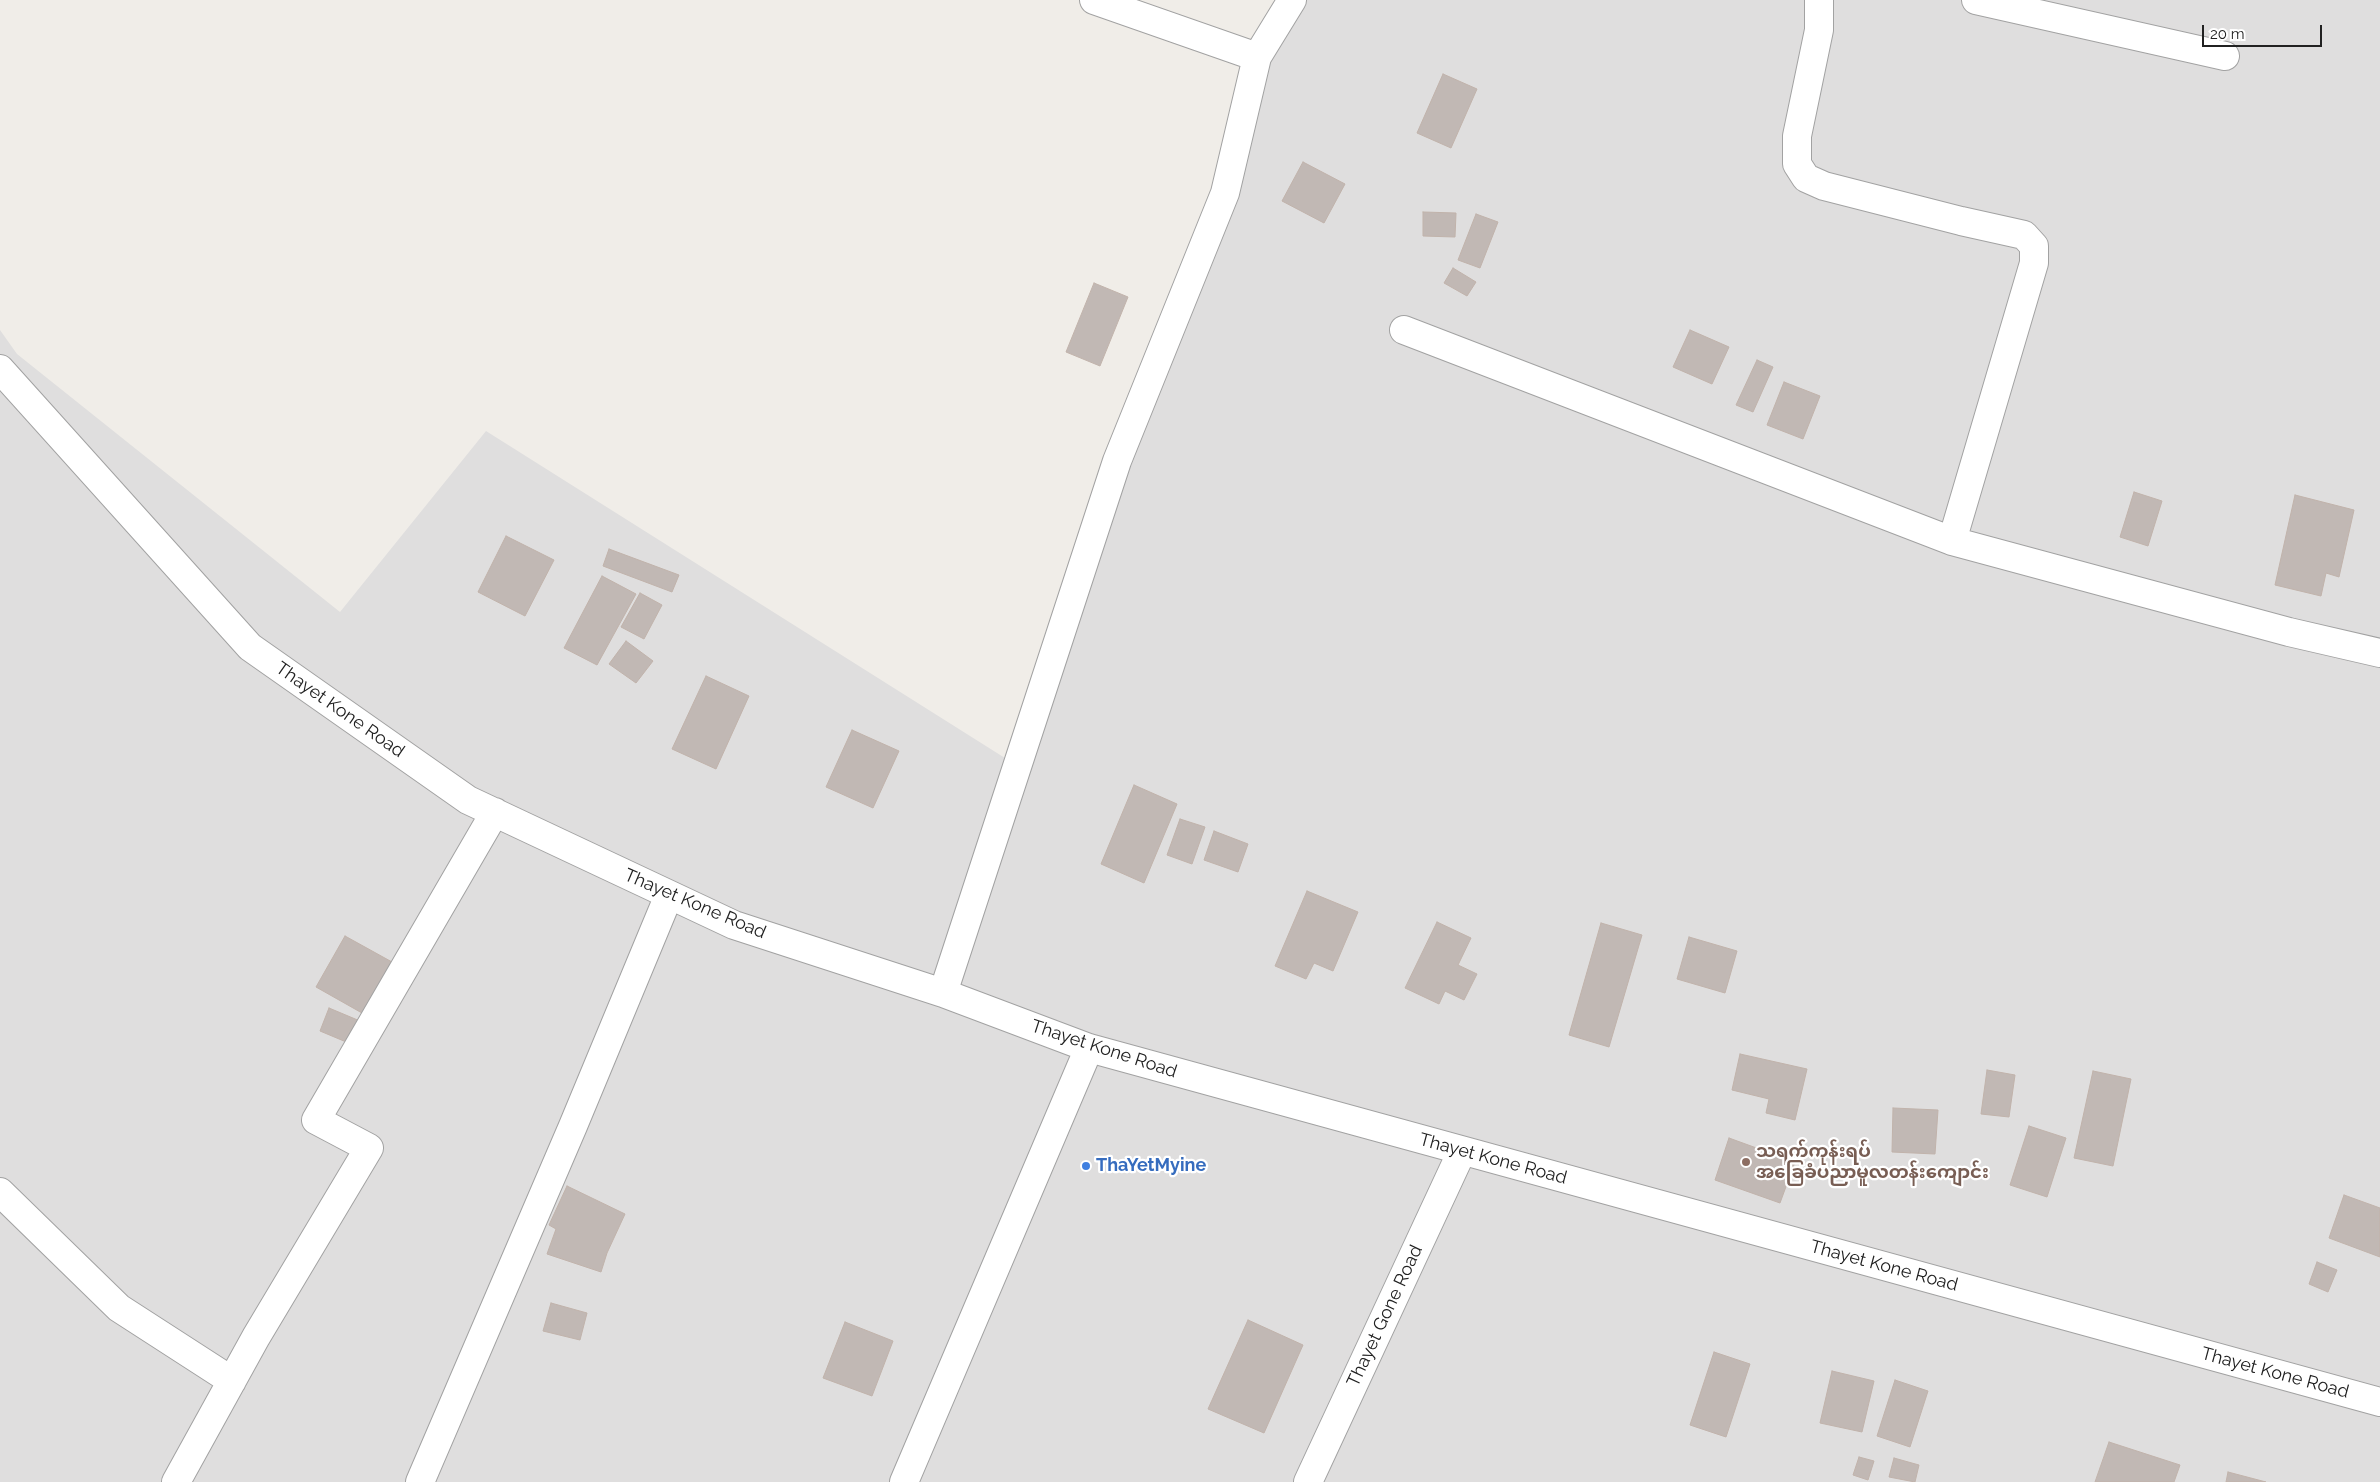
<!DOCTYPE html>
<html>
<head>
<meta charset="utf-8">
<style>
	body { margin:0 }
	#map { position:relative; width:2380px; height:1482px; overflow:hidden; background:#f0ede8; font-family:Raleway,sans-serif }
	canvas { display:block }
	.scale { position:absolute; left:2202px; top:25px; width:120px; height:22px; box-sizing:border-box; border:2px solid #212121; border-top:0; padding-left:6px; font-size:15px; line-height:18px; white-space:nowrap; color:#212121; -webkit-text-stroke:4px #fff; paint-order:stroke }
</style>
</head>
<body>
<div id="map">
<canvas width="2380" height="1482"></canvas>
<div class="scale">20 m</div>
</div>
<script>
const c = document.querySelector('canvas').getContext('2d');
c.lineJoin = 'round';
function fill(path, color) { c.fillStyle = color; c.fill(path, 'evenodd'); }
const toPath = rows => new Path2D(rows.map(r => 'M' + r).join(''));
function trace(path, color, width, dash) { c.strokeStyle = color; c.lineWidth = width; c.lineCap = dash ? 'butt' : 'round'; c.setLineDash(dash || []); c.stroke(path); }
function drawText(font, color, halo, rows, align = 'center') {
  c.font = font + ' Raleway,"Noto Sans Myanmar",sans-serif'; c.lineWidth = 4.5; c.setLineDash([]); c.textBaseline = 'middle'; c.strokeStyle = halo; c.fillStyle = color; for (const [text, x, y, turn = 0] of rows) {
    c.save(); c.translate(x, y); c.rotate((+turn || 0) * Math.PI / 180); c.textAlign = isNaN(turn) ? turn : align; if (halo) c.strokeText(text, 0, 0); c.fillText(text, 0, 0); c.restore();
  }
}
fill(toPath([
	[1284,0,2380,0,2380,1482,0,1482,0,330,17,354,340,612,486,431,1024,770]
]), '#dfdede');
const building = toPath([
	[1443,74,1477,89,1451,148,1417,133,1443,74],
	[1303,162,1345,184,1324,223,1282,201,1303,162],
	[1423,212,1456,213,1455,237,1423,236,1423,212],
	[1476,214,1498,222,1480,268,1458,260,1476,214],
	[1453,268,1476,282,1467,296,1444,283,1453,268],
	[1094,283,1128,297,1100,366,1066,352,1094,283],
	[1690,330,1729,347,1712,384,1673,367,1690,330],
	[1757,360,1773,367,1753,412,1736,405,1757,360],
	[1784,382,1820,396,1803,439,1767,425,1784,382],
	[2134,492,2162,501,2148,546,2120,537,2134,492],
	[2295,495,2354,510,2339,577,2326,573,2321,596,2275,585,2295,495],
	[506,536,554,560,525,616,478,592,506,536],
	[609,549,679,575,672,592,603,566,609,549],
	[602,576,636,594,597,665,564,648,602,576],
	[640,593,662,605,644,639,621,627,640,593],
	[626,641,653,661,636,683,609,664,626,641],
	[706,676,749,696,716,769,672,749,706,676],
	[852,730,899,751,873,808,826,787,852,730],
	[1134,785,1177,804,1144,883,1101,864,1134,785],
	[1180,819,1205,827,1192,864,1167,855,1180,819],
	[1214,831,1248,844,1238,872,1204,860,1214,831],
	[1307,891,1358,912,1333,971,1314,963,1306,979,1275,966,1307,891],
	[1437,922,1471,938,1458,965,1477,974,1464,1000,1445,991,1439,1004,1405,988,1437,922],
	[1601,923,1642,935,1609,1047,1569,1035,1601,923],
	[345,936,392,962,362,1013,316,987,345,936],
	[1689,937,1737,951,1725,993,1677,979,1689,937],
	[329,1008,360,1021,351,1044,320,1031,329,1008],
	[1740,1054,1807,1069,1795,1120,1766,1113,1769,1099,1732,1090,1740,1054],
	[1987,1070,2015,1075,2009,1117,1981,1114,1987,1070],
	[2093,1071,2131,1079,2113,1166,2074,1158,2093,1071],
	[1893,1108,1938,1110,1935,1154,1892,1152,1893,1108],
	[2029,1126,2066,1138,2047,1197,2010,1185,2029,1126],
	[1729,1138,1795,1162,1780,1203,1715,1180,1729,1138],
	[567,1186,625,1214,607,1253,601,1272,547,1254,556,1229,549,1225,567,1186],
	[2344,1195,2380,1208,2380,1257,2329,1238,2344,1195],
	[2317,1262,2337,1270,2328,1292,2309,1284,2317,1262],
	[551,1303,587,1313,580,1340,543,1331,551,1303],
	[1248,1320,1303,1345,1264,1433,1208,1409,1248,1320],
	[845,1322,893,1341,872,1396,823,1378,845,1322],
	[1714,1352,1750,1364,1726,1437,1690,1425,1714,1352],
	[1832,1371,1874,1381,1862,1432,1820,1423,1832,1371],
	[1895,1380,1928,1391,1910,1447,1877,1436,1895,1380],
	[2109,1442,2180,1465,2174,1482,2095,1482,2109,1442],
	[1859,1457,1874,1461,1868,1480,1853,1475,1859,1457],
	[1894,1458,1919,1465,1915,1482,1889,1477,1894,1458],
	[2228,1472,2266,1482,2226,1482,2228,1472]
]);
fill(building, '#c1b8b4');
trace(building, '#c1b3ab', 1);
const minor = toPath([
	[1094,0,1257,57],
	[1819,0,1819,30,1797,136,1797,164,1806,178,1824,186,1961,221,2024,235,2034,246,2034,263,1952,541],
	[1976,0,2225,56],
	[1404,330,1952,541,2289,632,2380,653],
	[0,369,250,647,468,800,734,925,943,993,1089,1048,2380,1402],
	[943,993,1117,461,1225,193,1257,57,1292,0],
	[0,1192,119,1308,232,1381],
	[176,1482,256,1337,369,1148,316,1120,495,812],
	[420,1482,573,1126,669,895],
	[904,1482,1089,1048],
	[1308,1482,1462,1151]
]);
trace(minor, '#a2a2a2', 30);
trace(minor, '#fff', 28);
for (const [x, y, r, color] of [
	[1746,1162,5,"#8d6e63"],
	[1086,1166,5,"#3f7fe0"]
]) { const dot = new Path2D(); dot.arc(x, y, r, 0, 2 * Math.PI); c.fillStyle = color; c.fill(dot); trace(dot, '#fff', 2); }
drawText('18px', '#212121', '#fff', [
	["Thayet Kone Road",340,710,35],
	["Thayet Kone Road",695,904,23],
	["Thayet Kone Road",1104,1049,18],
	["Thayet Kone Road",1493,1159,15],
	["Thayet Kone Road",1884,1266,15],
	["Thayet Gone Road",1385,1316,-65],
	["Thayet Kone Road",2275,1373,15]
]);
drawText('bold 18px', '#785e54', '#fff', [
	["သရက်ကုန်းရပ်",1756,1152],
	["အခြေခံပညာမူလတန်းကျောင်း",1756,1173]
], 'left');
drawText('bold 18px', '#366cbe', '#fff', [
	["ThaYetMyine",1096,1166]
], 'left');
</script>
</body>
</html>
